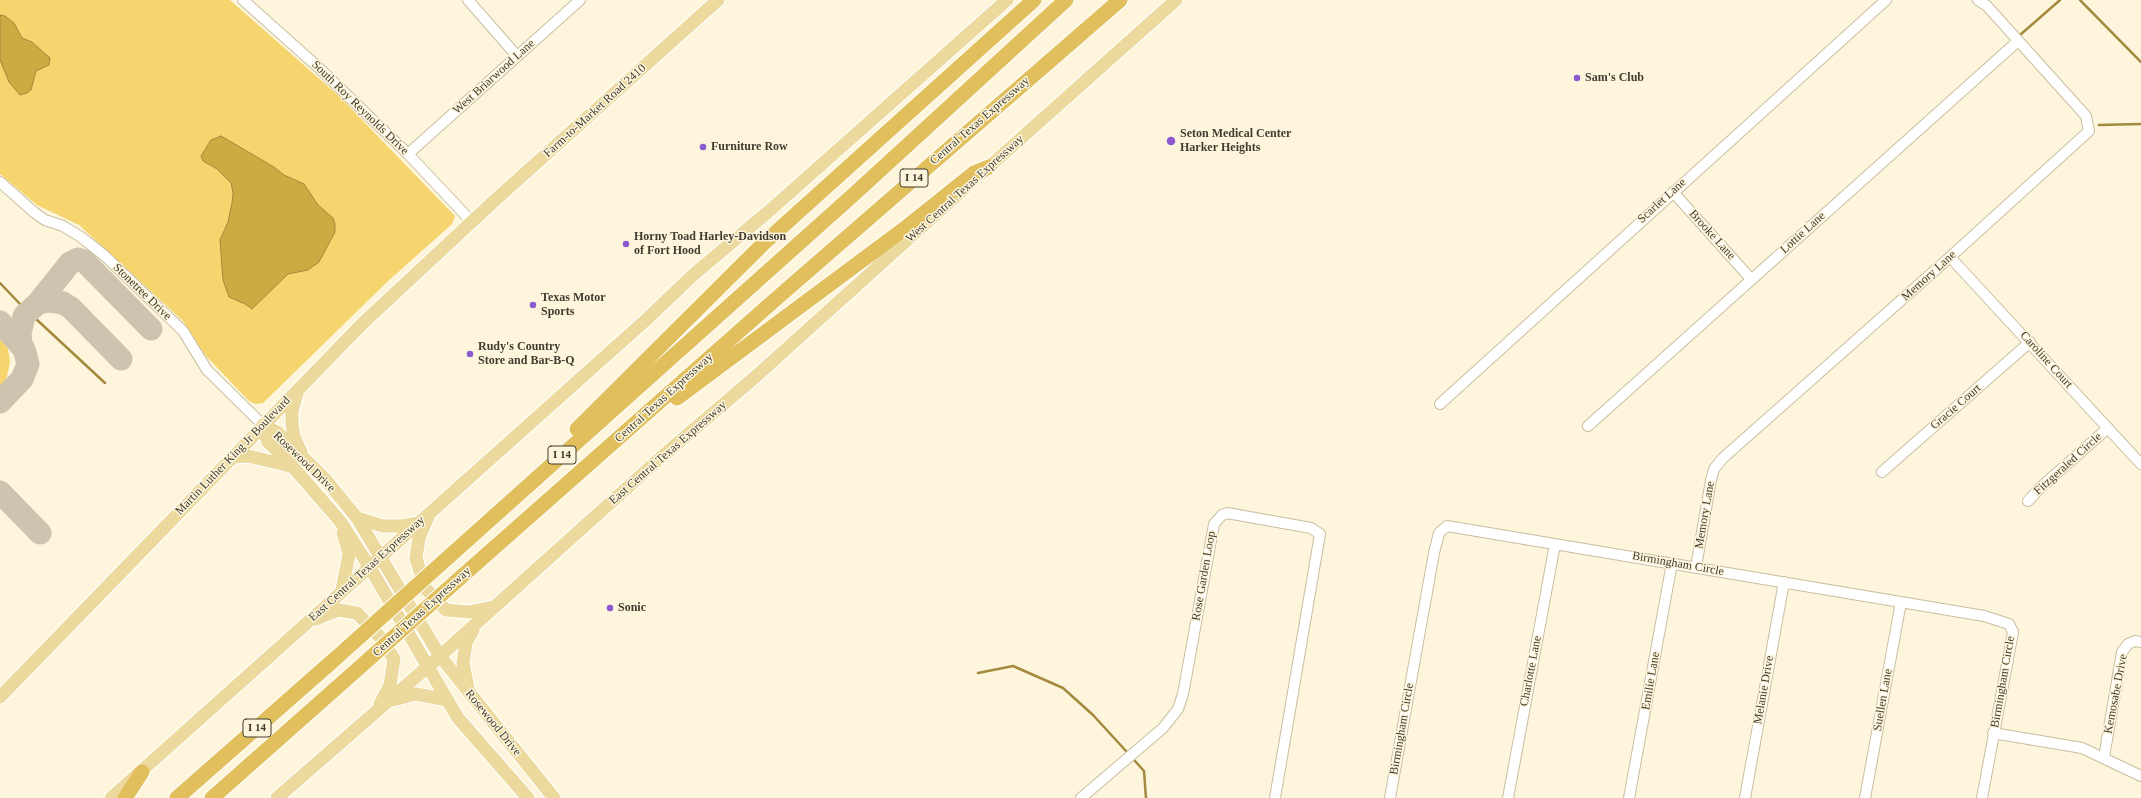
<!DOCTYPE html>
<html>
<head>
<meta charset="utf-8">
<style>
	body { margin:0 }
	canvas { display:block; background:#fef6dc }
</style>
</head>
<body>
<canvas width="2141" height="798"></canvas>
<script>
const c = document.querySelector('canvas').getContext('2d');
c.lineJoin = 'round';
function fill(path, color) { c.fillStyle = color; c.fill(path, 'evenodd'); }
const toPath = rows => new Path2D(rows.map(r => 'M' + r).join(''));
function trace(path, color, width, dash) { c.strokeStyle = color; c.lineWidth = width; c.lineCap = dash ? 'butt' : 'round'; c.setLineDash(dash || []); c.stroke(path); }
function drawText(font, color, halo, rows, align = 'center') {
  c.font = font + ' Georgia,serif'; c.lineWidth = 3; c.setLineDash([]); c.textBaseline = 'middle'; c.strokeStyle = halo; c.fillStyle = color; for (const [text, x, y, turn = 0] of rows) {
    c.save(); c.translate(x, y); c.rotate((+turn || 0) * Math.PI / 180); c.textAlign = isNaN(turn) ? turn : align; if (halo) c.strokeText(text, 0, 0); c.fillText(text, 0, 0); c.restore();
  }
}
fill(toPath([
	[0,0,230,0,340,97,455,216,452,224,387,282,263,403,256,404,249,401,206,356,183,321,79,225,37,205,0,174],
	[0,336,8,349,10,362,6,381,0,388]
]), '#f6d46e');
const water = toPath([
	[0,15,5,16,14,23,22,38,32,42,50,58,49,65,36,71,31,90,27,93,20,95,9,82,0,60,0,15],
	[221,136,274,167,284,175,304,184,318,205,333,218,335,224,335,232,319,262,308,270,288,274,252,309,245,304,229,297,223,280,220,240,228,222,232,203,233,193,231,183,217,169,203,161,201,156,211,140,221,136]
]);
fill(water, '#cdab43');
trace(water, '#a38a3d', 1);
trace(toPath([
	[2080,0,2141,62],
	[2020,35,2060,0],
	[2099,125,2141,124],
	[0,283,20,304],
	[35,318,105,383],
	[978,673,1013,666,1063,688,1093,715,1126,751],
	[1135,761,1144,771,1146,798]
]), '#a38a3d', 2.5);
trace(toPath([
	[38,303,49,301,63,303,71,308,121,359],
	[0,322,24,349,28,364,22,379,0,402],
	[21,344,20,334,24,316,38,303,70,263,78,259,84,261,151,329],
	[0,492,40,533]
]), '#ccc4ae', 23);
const minor = toPath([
	[243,0,318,67,408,154,472,222],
	[468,0,517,56],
	[408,154,580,0],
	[0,182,35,213,45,220,63,226,81,237,105,256,183,331,207,370,263,425],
	[1673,192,1751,279],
	[1950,257,2141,464],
	[1440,404,1886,0],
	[1588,426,2018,41],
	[1882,472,2030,342],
	[2028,501,2041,487,2108,428],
	[1696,567,1711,480,1714,469,1723,458,1950,257,2089,131,2086,116,1987,6,1978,0],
	[1993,733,2082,748,2141,776],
	[2104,757,2122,652,2128,644,2135,641,2141,642],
	[1081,798,1163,728,1178,709,1183,694,1214,524,1222,515,1227,513,1311,528,1320,534,1275,798],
	[1390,798,1434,553,1439,533,1447,526,1984,616,2009,624,2013,632,1982,798],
	[1508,798,1555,544],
	[1629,798,1672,563],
	[1745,798,1784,582],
	[1865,798,1901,602]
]);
const major = toPath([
	[981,174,1176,0],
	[298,390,292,411,292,423,294,437,301,452],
	[263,425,277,432,326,480,357,518,440,656,554,798],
	[263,425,268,442,286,459,340,521,369,566,458,718,528,798],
	[232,457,248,456,290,466],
	[428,517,419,538,416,558,425,588,446,610,469,612,493,607],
	[357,518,383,526,401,526,419,523],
	[342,590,349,554,343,533],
	[316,619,338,610,357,613,380,637,394,659,390,685,380,704],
	[468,688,463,663,466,643,473,630],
	[0,697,362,324,493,202,718,0],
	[393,700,416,694,447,700],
	[111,798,647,319,693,275,768,212,1007,0],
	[277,798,440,656,658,460,754,378,965,188]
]);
const highway = toPath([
	[677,398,904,229,974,173,989,167],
	[577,429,764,243,1034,0],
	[453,553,852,196,1066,0],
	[469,570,777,298,1120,0],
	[125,798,142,772],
	[177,798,336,658],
	[212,798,351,675]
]);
trace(minor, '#c9be9f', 12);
trace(major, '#fff', 15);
trace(highway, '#fff', 17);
trace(minor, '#fff', 10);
trace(major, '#ecd99d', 13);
trace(highway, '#e0bf5c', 15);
const highwayBridge = toPath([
	[336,658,453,553],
	[351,675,469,570]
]);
trace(highwayBridge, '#fff', 17, []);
trace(highwayBridge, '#e0bf5c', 15);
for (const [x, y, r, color] of [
	[1577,78,4,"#8d59d2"],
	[1171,141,5,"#8d59d2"],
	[703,147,4,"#8d59d2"],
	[626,244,4,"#8d59d2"],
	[533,305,4,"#8d59d2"],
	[470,354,4,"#8d59d2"],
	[610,608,4,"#8d59d2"]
]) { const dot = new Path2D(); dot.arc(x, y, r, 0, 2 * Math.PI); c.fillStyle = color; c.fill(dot); trace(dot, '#fef6dc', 1.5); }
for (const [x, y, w] of [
	[914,178,28],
	[562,455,28],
	[257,728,28]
]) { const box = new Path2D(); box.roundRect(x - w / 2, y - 9, w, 18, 3); c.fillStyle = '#fef6dc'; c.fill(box); trace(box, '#403c2f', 1); }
drawText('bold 11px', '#403c2f', null, [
	["I 14",914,178],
	["I 14",562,455],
	["I 14",257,728]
]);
drawText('12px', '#403c2f', '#fef6dc', [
	["West Briarwood Lane",494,77,-42],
	["South Roy Reynolds Drive",360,108,44],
	["Farm-to-Market Road 2410",595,111,-42],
	["Central Texas Expressway",980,121,-41],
	["West Central Texas Expressway",965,189,-42],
	["Scarlet Lane",1662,201,-42],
	["Lottie Lane",1803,233,-42],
	["Brooke Lane",1712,235,48],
	["Memory Lane",1929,276,-42],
	["Stonetree Drive",142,292,44],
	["Caroline Court",2046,360,48],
	["Central Texas Expressway",664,398,-42],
	["Gracie Court",1956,407,-41],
	["East Central Texas Expressway",668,453,-41],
	["Martin Luther King Jr Boulevard",233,456,-46],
	["Rosewood Drive",304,462,44],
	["Fitzgeraled Circle",2068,464,-42],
	["Memory Lane",1705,515,-80],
	["Birmingham Circle",1678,564,10],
	["East Central Texas Expressway",367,569,-42],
	["Rose Garden Loop",1204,576,-80],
	["Central Texas Expressway",422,612,-42],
	["Charlotte Lane",1531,671,-79],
	["Emilie Lane",1651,681,-80],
	["Birmingham Circle",2003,682,-80],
	["Melanie Drive",1764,690,-80],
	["Kemosabe Drive",2116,694,-79],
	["Suellen Lane",1883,700,-80],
	["Rosewood Drive",493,723,51],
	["Birmingham Circle",1402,729,-80]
]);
drawText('bold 12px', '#403c2f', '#fef6dc', [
	["Sam's Club",1585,78],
	["Seton Medical Center",1180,134],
	["Harker Heights",1180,148],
	["Furniture Row",711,147],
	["Horny Toad Harley-Davidson",634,237],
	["of Fort Hood",634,251],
	["Texas Motor",541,298],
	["Sports",541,312],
	["Rudy's Country",478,347],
	["Store and Bar-B-Q",478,361],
	["Sonic",618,608]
], 'left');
</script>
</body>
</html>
